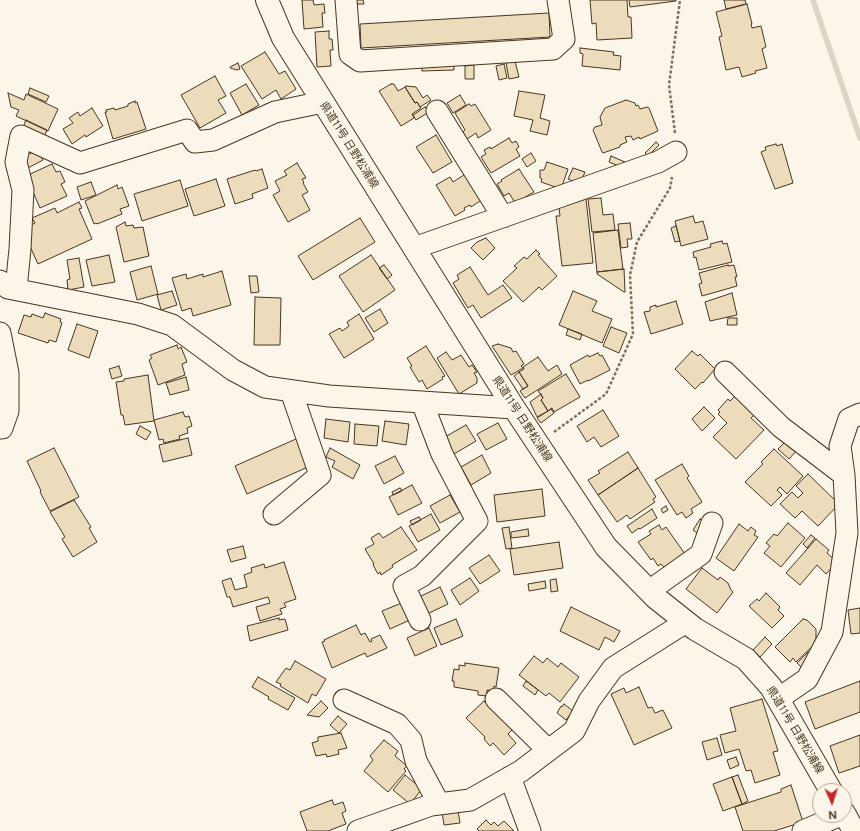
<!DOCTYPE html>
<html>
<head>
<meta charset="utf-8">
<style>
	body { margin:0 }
	#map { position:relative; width:860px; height:831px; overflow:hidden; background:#fbf6e9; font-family:Figtree,sans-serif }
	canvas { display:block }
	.north { position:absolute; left:812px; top:783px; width:40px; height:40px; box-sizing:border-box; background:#fbf6e9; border:1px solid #b4a999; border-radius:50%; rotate:177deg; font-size:11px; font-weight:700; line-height:16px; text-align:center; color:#4a3520 }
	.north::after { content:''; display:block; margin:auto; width:14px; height:18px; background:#c62828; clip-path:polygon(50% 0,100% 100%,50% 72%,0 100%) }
</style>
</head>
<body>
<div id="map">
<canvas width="860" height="831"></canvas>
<div class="north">N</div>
</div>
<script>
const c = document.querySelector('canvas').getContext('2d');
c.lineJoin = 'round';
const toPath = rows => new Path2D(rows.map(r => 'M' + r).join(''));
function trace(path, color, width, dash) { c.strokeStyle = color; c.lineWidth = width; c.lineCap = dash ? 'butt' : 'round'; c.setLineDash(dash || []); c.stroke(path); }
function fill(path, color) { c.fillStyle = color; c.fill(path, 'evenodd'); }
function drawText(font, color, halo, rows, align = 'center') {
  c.font = font + ' Figtree,"Noto Sans JP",sans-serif'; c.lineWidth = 3; c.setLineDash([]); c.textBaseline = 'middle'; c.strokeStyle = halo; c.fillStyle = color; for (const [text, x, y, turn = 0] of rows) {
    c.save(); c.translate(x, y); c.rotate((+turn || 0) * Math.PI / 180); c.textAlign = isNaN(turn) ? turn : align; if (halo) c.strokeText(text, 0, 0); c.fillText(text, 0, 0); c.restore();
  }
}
trace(toPath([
	[813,0,860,138]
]), '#dcd4c6', 5.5);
const building = toPath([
	[302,0,313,0,314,5,324,4,325,13,322,13,323,27,304,29,302,0],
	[355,0,363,0,364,4,355,4,355,0],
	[590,0,627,0,628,17,631,17,632,38,597,40,596,23,592,24,590,0],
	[629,0,676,0,676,1,630,7,629,0],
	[724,0,745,0,746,4,726,9,724,0],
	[747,4,752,24,751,24,752,28,761,26,766,47,762,49,767,68,755,71,756,73,742,77,739,67,726,70,719,37,722,36,716,12,747,4],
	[549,13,550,37,361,48,360,24,549,13],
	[329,31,329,39,332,39,333,50,330,50,331,66,317,67,315,32,329,31],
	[580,48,614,52,613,55,621,56,620,70,582,66,583,54,580,53,580,48],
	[265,52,279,74,285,71,296,89,281,99,276,90,262,99,241,66,265,52],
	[515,61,519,77,509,79,506,63,515,61],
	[454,62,454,70,422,71,422,64,454,62],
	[238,63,240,69,237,70,230,68,230,67,238,63],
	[504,64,507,78,499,80,496,66,504,64],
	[474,65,474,79,465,79,465,66,474,65],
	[215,76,226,96,218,100,226,113,200,128,181,95,215,76],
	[246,84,259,105,242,115,230,93,246,84],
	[391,84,394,84,398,91,405,87,415,103,417,102,421,108,412,114,414,118,401,126,379,91,391,84],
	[406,86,416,87,423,98,427,95,431,100,420,107,417,102,415,103,405,87,406,86],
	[30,88,49,96,46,102,28,94,30,88],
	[519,91,545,95,540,118,550,121,547,135,530,131,533,120,514,116,519,91],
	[8,93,24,100,26,94,58,109,48,131,16,116,19,110,11,107,8,93],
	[460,95,466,105,453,113,447,103,460,95],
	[626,100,635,103,636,106,638,105,640,109,647,107,649,108,658,131,640,139,639,137,633,140,631,136,625,137,627,142,620,145,620,147,603,153,602,152,593,130,595,127,602,125,600,117,605,108,626,100],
	[135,101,135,103,137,102,146,129,113,139,105,112,107,112,106,110,114,108,115,110,128,106,128,104,135,101],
	[469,104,471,106,475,104,491,130,478,138,476,133,467,139,463,132,465,130,455,113,469,104],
	[425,107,429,112,416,120,413,115,425,107],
	[92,108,103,126,86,137,85,135,72,144,63,129,73,123,69,118,78,112,80,116,92,108],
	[26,120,47,130,43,139,22,130,26,120],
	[436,135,452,162,433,173,416,147,436,135],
	[509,138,512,143,516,141,519,147,516,149,520,156,491,173,481,157,486,154,484,150,490,147,491,149,509,138],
	[656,142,659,145,648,156,645,153,656,142],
	[776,144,777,146,782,144,793,183,775,189,761,152,766,150,765,147,776,144],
	[37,150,43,160,28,168,23,157,37,150],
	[531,153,536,161,527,167,522,159,531,153],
	[611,156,625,162,623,168,609,162,611,156],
	[547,162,568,169,561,189,541,182,542,179,540,178,540,170,544,170,547,162],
	[297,163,306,178,302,179,304,182,303,183,308,192,302,195,310,210,288,222,273,195,280,191,275,181,287,175,284,171,297,163],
	[52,164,56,172,60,171,65,182,61,184,67,196,40,208,26,176,52,164],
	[573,168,585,172,580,184,568,179,573,168],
	[262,169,268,188,252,194,253,198,235,204,227,179,255,170,256,171,262,169],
	[519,169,534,192,515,203,509,193,504,196,497,184,502,181,501,180,519,169],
	[467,173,483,199,471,207,470,205,464,208,465,210,455,216,436,185,450,177,453,182,467,173],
	[216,179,225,206,194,216,185,189,216,179],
	[180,180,188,206,142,221,134,194,180,180],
	[91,182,96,195,81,200,77,187,91,182],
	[117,185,118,189,122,187,129,206,120,209,122,214,97,224,96,223,94,224,85,201,117,185],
	[601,198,603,215,613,214,615,230,592,232,588,199,601,198],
	[586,199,593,263,562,266,556,216,560,216,559,208,586,199],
	[79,202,82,208,79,209,92,239,38,264,28,242,25,228,35,223,32,218,55,208,57,213,79,202],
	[693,216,695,223,703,221,708,239,681,246,675,221,693,216],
	[360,218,375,242,313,280,298,256,360,218],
	[125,222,126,226,133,225,134,228,143,227,149,256,124,262,116,227,125,222],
	[630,223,632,239,627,239,628,247,621,248,618,224,630,223],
	[676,226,680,241,675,242,671,228,676,226],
	[618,230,623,269,597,272,593,233,618,230],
	[486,238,495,248,483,260,471,248,477,242,486,238],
	[722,241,723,244,727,243,732,262,699,270,696,257,694,258,693,252,711,247,710,244,722,241],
	[536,250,540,254,538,255,557,276,542,290,539,287,523,302,503,281,517,268,514,266,524,257,527,259,536,250],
	[109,255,115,282,92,286,86,260,109,255],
	[371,255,395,290,363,312,339,276,371,255],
	[79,258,84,287,68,290,67,280,70,279,67,260,79,258],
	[384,265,392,275,387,279,379,268,384,265],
	[728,265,728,266,734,265,737,277,735,277,737,286,702,296,699,284,702,283,699,273,728,265],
	[151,266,158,294,137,300,130,272,151,266],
	[470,267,488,295,503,285,512,298,481,318,473,305,468,308,453,283,459,279,457,275,470,267],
	[624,269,625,292,624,292,597,274,597,272,624,269],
	[222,271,231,305,193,316,191,308,182,311,172,278,186,274,187,279,203,274,203,277,222,271],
	[249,276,257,276,259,292,251,293,249,276],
	[172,291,177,305,161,310,157,295,172,291],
	[573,291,597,301,592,311,612,319,602,343,559,325,573,291],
	[732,293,737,315,710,321,705,302,732,293],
	[255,297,281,298,280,345,254,345,255,297],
	[676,301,683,324,651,334,644,312,650,311,650,307,656,305,656,307,676,301],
	[380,309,388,323,374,332,365,318,380,309],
	[45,313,61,319,60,322,62,323,56,342,49,340,48,343,18,333,24,315,31,317,32,314,43,318,45,313],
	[359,314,374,339,344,358,329,334,340,328,342,331,349,326,347,322,359,314],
	[728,318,737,318,737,325,727,325,728,318],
	[77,324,98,331,89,358,68,350,77,324],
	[611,327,627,333,619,353,603,346,611,327],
	[568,329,582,334,580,340,566,335,568,329],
	[498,344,511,348,513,352,516,351,524,364,521,366,523,368,511,375,492,346,498,344],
	[177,345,178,349,181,347,187,362,182,364,185,375,158,385,149,360,152,358,150,355,177,345],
	[426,346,445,376,442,377,443,379,427,389,422,380,419,382,410,367,412,366,407,358,426,346],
	[692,351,698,356,700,354,715,369,703,383,702,382,695,389,675,369,692,351],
	[446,352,452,360,461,355,469,367,472,365,477,372,474,373,477,378,477,383,459,394,437,358,446,352],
	[598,353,600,356,602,355,610,370,588,381,588,380,580,384,570,365,588,355,589,357,598,353],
	[538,357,548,371,557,365,562,374,525,398,520,391,528,386,519,372,524,369,523,367,538,357],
	[119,366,122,376,112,379,109,369,119,366],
	[519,372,528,386,523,389,514,376,519,372],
	[566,374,580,397,554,412,552,408,548,411,541,400,543,398,538,391,566,374],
	[148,375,154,421,125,425,123,415,121,415,116,382,124,381,124,379,148,375],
	[186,377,189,390,170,395,166,383,186,377],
	[541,394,543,398,541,400,548,411,537,417,530,402,541,394],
	[735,396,754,415,751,418,764,430,736,459,713,437,727,423,718,414,720,412,718,410,728,399,730,401,735,396],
	[704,407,715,418,702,431,692,419,704,407],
	[551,409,554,413,541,423,537,418,551,409],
	[603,410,619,436,601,447,594,437,587,442,577,426,603,410],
	[183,412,185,417,189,416,192,426,187,428,188,433,179,436,180,439,164,443,163,439,159,440,154,420,183,412],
	[326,419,350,422,348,442,324,438,326,419],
	[385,421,409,424,406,445,382,441,385,421],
	[498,423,507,439,486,450,477,434,498,423],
	[355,424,379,426,377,446,354,444,355,424],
	[466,425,476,441,454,454,445,437,466,425],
	[140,426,151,432,146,440,136,434,140,426],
	[188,438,192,455,163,462,159,445,188,438],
	[296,439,308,467,247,494,235,466,296,439],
	[787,440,798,449,789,459,778,449,787,440],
	[54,448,79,497,50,511,40,492,41,491,27,461,54,448],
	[330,448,360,465,353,479,332,467,335,461,326,457,330,448],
	[774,449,803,476,787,494,780,487,777,490,782,495,771,506,745,482,763,464,761,462,774,449],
	[628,452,638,468,598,495,588,480,600,473,598,471,628,452],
	[482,455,491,473,471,485,461,467,482,455],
	[395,456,404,473,384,484,375,466,395,456],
	[682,464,689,476,687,478,702,502,691,509,693,513,686,518,682,512,677,515,655,480,682,464],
	[638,468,656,497,653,499,655,502,630,519,627,515,617,522,598,495,638,468],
	[808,474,839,504,818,526,802,511,795,518,780,504,792,492,798,498,803,493,796,486,808,474],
	[412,485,422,503,398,515,389,497,412,485],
	[400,488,402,491,393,495,392,492,400,488],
	[542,489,545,516,497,522,494,495,542,489],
	[450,495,460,512,440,523,430,506,450,495],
	[74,500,91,527,89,528,97,542,73,557,62,539,65,537,50,512,74,500],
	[666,506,668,510,663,513,661,509,666,506],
	[652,509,657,518,640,529,639,528,632,533,627,526,652,509],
	[431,514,440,530,418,542,409,526,431,514],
	[419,517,421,520,412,525,410,521,419,517],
	[700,519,707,523,700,535,693,530,700,519],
	[788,523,805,538,781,567,764,553,770,546,766,543,774,534,777,536,788,523],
	[739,524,748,531,751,527,756,531,754,535,758,537,734,571,716,558,739,524],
	[659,525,662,530,666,527,685,554,665,568,661,564,658,566,653,558,651,560,638,542,651,534,649,531,659,525],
	[401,527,417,550,392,565,393,567,381,575,380,572,378,574,373,565,374,564,365,549,374,544,371,538,379,533,383,538,401,527],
	[509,527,512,548,506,549,502,528,509,527],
	[528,529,529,536,511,538,511,532,528,529],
	[811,535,815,538,807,548,803,544,811,535],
	[816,539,829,550,827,553,837,562,826,574,817,565,800,585,786,573,816,539],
	[559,542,563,568,514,575,510,549,559,542],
	[243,546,246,558,231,562,227,550,243,546],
	[489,555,500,571,480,584,469,568,489,555],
	[284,562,296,599,284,603,286,607,280,609,282,614,260,621,256,607,270,603,268,597,233,607,230,597,227,597,222,581,231,578,235,590,247,587,244,575,252,572,251,568,264,564,265,568,284,562],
	[702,568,718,580,720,577,728,583,731,590,733,592,717,613,686,589,702,568],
	[470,578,479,591,460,605,451,590,470,578],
	[556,579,558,591,551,592,550,580,556,579],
	[545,581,546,588,529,591,528,584,545,581],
	[440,587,448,604,427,614,419,597,440,587],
	[766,593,780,607,778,610,784,616,772,628,749,606,757,599,759,601,766,593],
	[404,602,412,619,390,629,382,611,404,602],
	[571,607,620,631,614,642,605,637,599,650,560,631,571,607],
	[860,608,860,633,851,634,848,610,860,608],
	[279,618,279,620,285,619,288,630,250,641,247,626,279,618],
	[456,619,463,636,441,645,434,628,456,619],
	[803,619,807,620,816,629,816,640,814,641,816,643,796,662,793,658,790,662,775,647,803,619],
	[356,625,361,635,365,633,370,642,372,641,371,639,380,635,387,648,367,657,365,653,332,668,322,642,325,641,324,640,356,625],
	[429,628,437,646,415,656,407,638,429,628],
	[765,637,772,644,760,657,753,650,765,637],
	[808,652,813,657,804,670,797,663,808,652],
	[534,656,543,663,547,658,558,667,561,663,579,677,560,702,549,693,546,696,519,675,534,656],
	[295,661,326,679,316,696,312,694,308,703,280,686,281,684,276,682,286,668,290,670,295,661],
	[465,663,499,668,496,687,494,686,493,691,487,690,487,696,478,695,478,691,454,687,454,681,452,681,454,669,459,670,459,665,465,666,465,663],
	[258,677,295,698,288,710,268,699,269,697,252,687,258,677],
	[526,681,538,690,535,695,523,686,526,681],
	[860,681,860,712,815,729,805,702,860,681],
	[639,687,648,708,652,707,655,713,663,710,672,728,634,745,611,694,624,688,626,693,639,687],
	[762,699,778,751,773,752,780,775,755,783,751,770,746,771,739,749,725,753,720,735,736,731,730,708,762,699],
	[321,701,328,708,319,717,307,715,321,701],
	[484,701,512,730,508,734,516,743,504,755,493,743,490,746,484,739,485,737,466,718,484,701],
	[564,704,573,711,566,720,557,713,561,706,562,707,564,704],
	[338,716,347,724,339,733,330,725,338,716],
	[341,733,347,748,338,750,339,754,327,757,326,754,316,756,312,743,318,741,318,737,341,733],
	[860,735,860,766,839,773,830,746,860,735],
	[717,738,722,755,707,760,702,742,717,738],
	[384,740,398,751,395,756,407,766,404,769,406,771,388,792,364,771,373,760,370,756,384,740],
	[736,757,739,765,730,769,727,760,736,757],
	[405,775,422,789,410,804,393,790,405,775],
	[738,775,748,801,742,804,732,777,738,775],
	[732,777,742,804,723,811,713,784,732,777],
	[791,785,803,822,774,831,743,831,735,807,781,792,781,789,791,785],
	[332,800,334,805,343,802,346,811,342,813,346,824,328,831,307,831,300,812,332,800],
	[458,810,460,823,444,825,442,812,458,810],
	[486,820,491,825,494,822,498,826,504,821,514,831,479,831,477,829,486,820]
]);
fill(building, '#ecdcbc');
trace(building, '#4a3520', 1);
const minor = toPath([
	[346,0,350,54,360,61,553,49,564,39,558,0],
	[437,111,503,217],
	[414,248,658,162,676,152],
	[0,281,8,288,138,314,172,325,233,370,265,387,329,396,514,408],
	[16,289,20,249,23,190,16,162,21,136,80,163,187,130,195,142,213,140,275,112,323,102],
	[0,333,8,373,8,411,2,428,0,428],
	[725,372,781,427,844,475],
	[274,514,320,475,291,391],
	[649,591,701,554,712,523],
	[420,620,404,586,422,576,477,521,442,454,422,402],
	[496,699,548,750],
	[778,699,807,679,832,632,847,533,844,475,840,446,849,419,860,414],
	[344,700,397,724,411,740,416,761,439,804],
	[510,777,530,831],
	[358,831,431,805,470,800,521,771,574,731,589,701,613,668,686,622],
	[803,831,841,815]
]);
const major = toPath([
	[267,0,283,38,514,408,606,547,656,598,695,629,746,659,771,687,831,791],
	[844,813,854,831]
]);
trace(minor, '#4a3520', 23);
trace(major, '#4a3520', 24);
trace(toPath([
	[675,133,669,85,680,0],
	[554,432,606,394,633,334,630,275,637,242,670,188,672,177]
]), '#7f6f5c', 2.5, [3, 2]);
trace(minor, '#fbf6e9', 21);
trace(major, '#fbf6e9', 22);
drawText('11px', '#4a3520', '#fbf6e9', [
	["県道11号 日野松浦線",349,145,58],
	["県道11号 日野松浦線",522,419,57],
	["県道11号 日野松浦線",795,730,59]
]);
</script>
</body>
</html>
